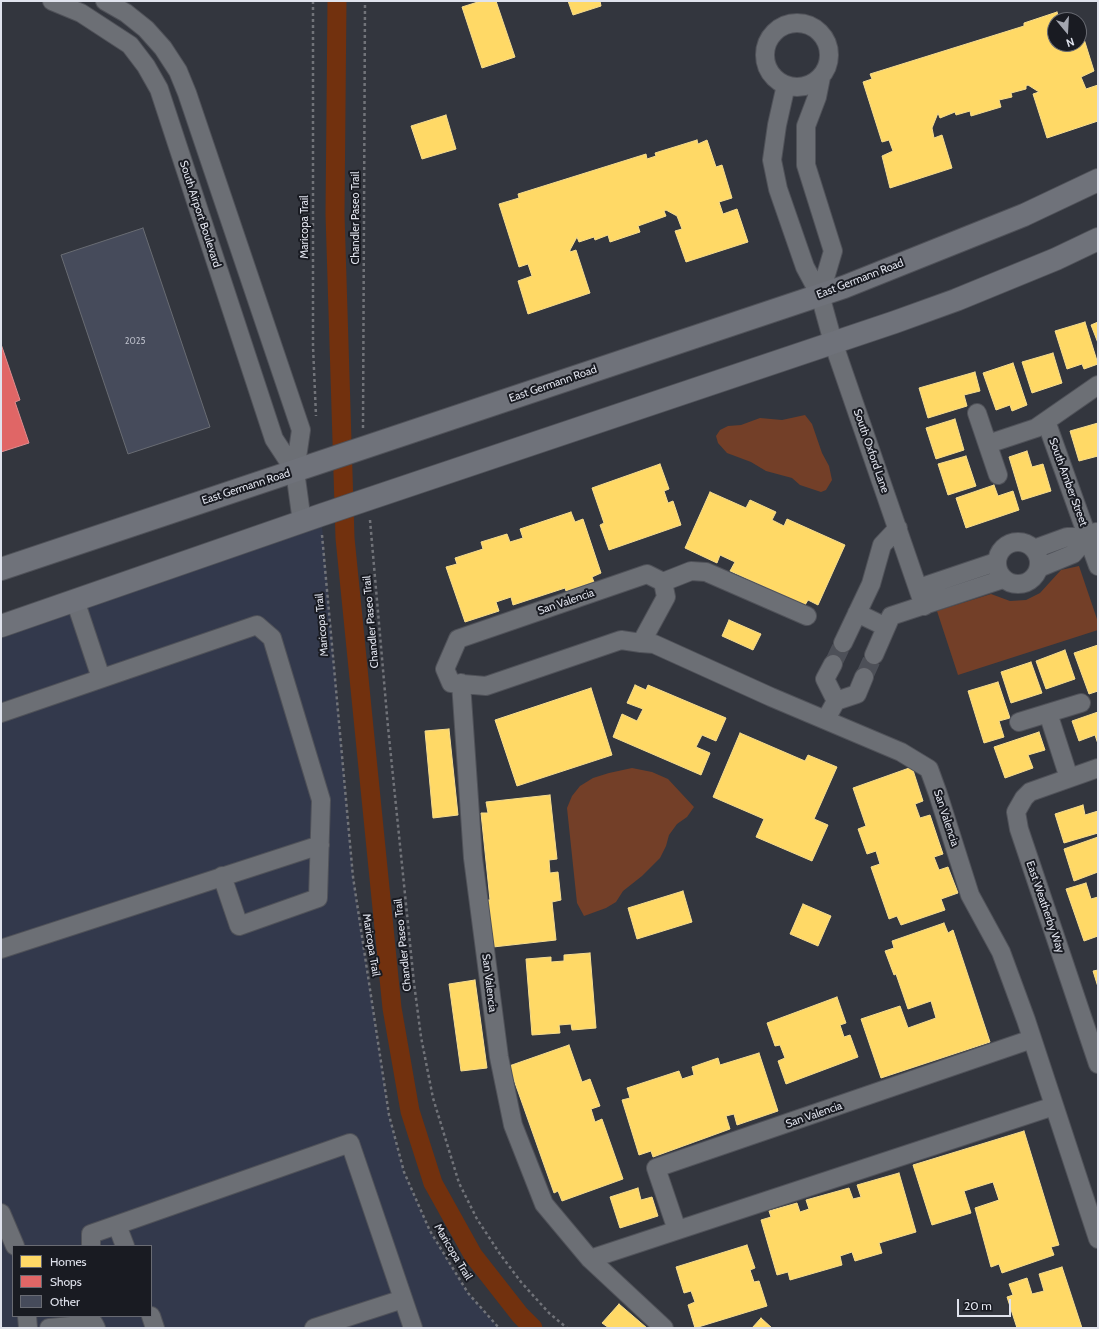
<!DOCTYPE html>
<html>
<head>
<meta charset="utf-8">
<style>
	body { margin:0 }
	#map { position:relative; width:1099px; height:1329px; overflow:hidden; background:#33363e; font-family:Cabin,sans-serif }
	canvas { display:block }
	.frame { position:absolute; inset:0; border:2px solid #e0e3ed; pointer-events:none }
	.legend { position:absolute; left:12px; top:1245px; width:140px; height:72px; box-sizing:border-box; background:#191b22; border:1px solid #696b73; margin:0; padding:5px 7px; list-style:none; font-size:12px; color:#e0e3ed }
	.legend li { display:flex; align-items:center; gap:8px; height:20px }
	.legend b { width:20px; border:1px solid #696b73 }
	.north { position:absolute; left:1047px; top:12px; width:40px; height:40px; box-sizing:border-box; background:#191b22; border:1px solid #696b73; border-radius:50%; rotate:162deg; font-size:11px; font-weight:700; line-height:16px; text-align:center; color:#e0e3ed }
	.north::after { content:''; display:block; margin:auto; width:14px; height:18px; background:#a3a6b0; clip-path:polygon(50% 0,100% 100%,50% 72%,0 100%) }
	.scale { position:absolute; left:957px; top:1299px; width:54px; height:18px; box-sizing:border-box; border:2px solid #e0e3ed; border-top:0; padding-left:5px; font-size:12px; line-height:14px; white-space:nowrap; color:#e0e3ed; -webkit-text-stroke:3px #191b22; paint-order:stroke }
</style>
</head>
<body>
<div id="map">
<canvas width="1099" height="1329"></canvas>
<div class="frame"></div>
<ul class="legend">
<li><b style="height:11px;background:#ffd966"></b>Homes</li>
<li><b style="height:11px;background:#e06666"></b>Shops</li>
<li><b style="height:11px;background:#464b5b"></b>Other</li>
</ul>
<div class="north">N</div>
<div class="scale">20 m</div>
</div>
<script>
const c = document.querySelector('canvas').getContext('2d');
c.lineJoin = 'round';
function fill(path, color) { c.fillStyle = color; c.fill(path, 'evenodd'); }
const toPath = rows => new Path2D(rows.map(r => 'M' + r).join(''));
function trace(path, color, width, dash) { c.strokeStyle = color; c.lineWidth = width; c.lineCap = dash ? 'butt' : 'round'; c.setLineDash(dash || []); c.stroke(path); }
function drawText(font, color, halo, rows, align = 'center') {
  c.font = font + ' Cabin,sans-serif'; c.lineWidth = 4; c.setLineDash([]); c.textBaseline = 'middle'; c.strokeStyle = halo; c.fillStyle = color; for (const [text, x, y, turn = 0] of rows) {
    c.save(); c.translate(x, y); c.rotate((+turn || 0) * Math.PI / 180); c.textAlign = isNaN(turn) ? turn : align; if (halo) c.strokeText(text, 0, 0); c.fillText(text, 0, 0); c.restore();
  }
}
fill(toPath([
	[321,515,353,877,389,1115,404,1172,430,1231,468,1293,499,1328,1,1328,1,622],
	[13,1246,151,1246,151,1316,13,1316]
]), '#33394c');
fill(toPath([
	[805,415,812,424,822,453,829,466,832,480,826,490,821,492,800,485,792,478,766,471,751,462,727,453,718,443,716,436,720,430,728,426,741,425,760,418,782,420],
	[1079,566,1098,622,1098,630,958,675,937,611,991,594,1010,601,1026,600,1040,593,1061,570],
	[632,768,652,772,668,779,694,807,687,817,677,824,669,835,666,846,660,858,642,876,623,891,616,902,606,908,584,916,577,903,567,808,572,796,580,786,593,778,609,773]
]), '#733f28');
const homes = toPath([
	[481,1,496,1,515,57,482,68,462,7,481,1],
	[568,1,600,1,601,6,573,15,568,1],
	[1057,12,1059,18,1069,15,1071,20,1055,20,1055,44,1079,44,1079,41,1084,39,1094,71,1081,77,1086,89,1098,85,1098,121,1047,138,1033,94,1039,92,1028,85,1026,86,1026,89,1011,93,1012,97,999,100,1001,107,971,116,970,111,956,115,955,112,940,118,938,113,932,128,934,138,942,135,952,168,890,188,882,156,893,151,889,140,882,142,863,82,872,79,870,74,1024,26,1024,23,1057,12],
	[446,115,456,149,422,159,411,126,446,115],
	[697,140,698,144,707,140,716,167,722,165,732,198,719,202,723,214,737,209,748,242,686,262,675,231,682,229,677,216,666,210,664,211,666,216,638,226,640,232,610,242,608,235,595,240,594,237,579,242,577,237,570,250,570,252,576,250,590,293,528,314,518,281,532,276,528,264,519,267,499,204,519,198,518,194,646,154,647,159,656,156,655,153,697,140],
	[1085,322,1098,364,1084,369,1082,364,1067,369,1055,331,1085,322],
	[1098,322,1098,343,1091,325,1098,322],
	[1053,353,1062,383,1032,393,1022,362,1053,353],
	[1013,363,1027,405,1012,411,1010,405,996,410,983,373,1013,363],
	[975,372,980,391,964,395,967,406,928,418,919,388,975,372],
	[955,419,964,450,936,459,926,428,955,419],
	[1098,423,1098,456,1079,461,1070,431,1098,423],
	[1027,451,1032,467,1043,464,1051,491,1022,500,1009,457,1027,451],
	[966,456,976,486,948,495,938,464,966,456],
	[660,464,669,489,664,491,668,503,673,501,681,525,609,550,600,525,604,523,592,488,660,464],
	[994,485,998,496,1013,491,1019,510,966,528,956,498,994,485],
	[710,492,746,508,750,500,776,512,772,520,784,526,787,519,845,545,818,605,808,600,805,605,730,571,735,562,720,555,717,563,685,548,710,492],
	[571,512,575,522,583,519,601,573,592,577,594,582,566,591,565,588,513,605,511,597,496,602,499,611,465,622,446,567,457,564,455,558,483,549,481,542,507,534,510,542,523,538,520,529,571,512],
	[729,620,761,634,753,650,722,636,729,620],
	[1098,645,1098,691,1089,694,1074,653,1098,645],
	[1065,650,1075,679,1046,689,1036,661,1065,650],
	[1031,662,1042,693,1011,703,1001,672,1031,662],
	[998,682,1010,718,999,721,1004,737,984,743,968,691,998,682],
	[635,685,646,690,648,685,726,718,716,741,702,735,696,747,710,753,701,775,613,737,622,714,637,721,643,709,627,703,635,685],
	[591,688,612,755,517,786,495,720,591,688],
	[1098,712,1098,744,1095,735,1079,741,1072,721,1098,712],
	[449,729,458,815,433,818,425,731,449,729],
	[1039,732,1045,750,1028,755,1033,768,1005,778,994,747,1039,732],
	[740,733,805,761,808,755,837,767,814,819,828,825,812,861,756,837,764,819,713,797,740,733],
	[912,767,923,801,915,804,920,818,930,815,943,854,934,857,939,870,948,867,958,893,941,899,945,910,901,925,897,916,889,919,871,867,880,864,876,851,867,854,858,829,866,826,853,788,912,767],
	[550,795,557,859,549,860,550,873,558,872,561,900,552,902,556,940,493,947,488,900,490,900,481,813,488,813,486,802,550,795],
	[1083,805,1085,815,1098,811,1098,833,1064,843,1055,814,1083,805],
	[1098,837,1098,872,1074,881,1064,849,1098,837],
	[1086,883,1091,899,1098,897,1098,936,1084,941,1066,889,1086,883],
	[683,891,692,922,637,939,628,908,683,891],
	[803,904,831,916,818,946,790,934,803,904],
	[944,923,948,933,953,930,990,1042,881,1078,861,1019,900,1006,908,1028,936,1018,931,1001,908,1009,896,974,894,975,885,951,894,948,892,941,944,923],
	[590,953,596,1028,572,1030,571,1024,559,1025,560,1033,532,1035,526,959,551,957,551,962,564,961,564,955,590,953],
	[1098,970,1098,987,1093,971,1098,970],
	[475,980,487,1068,461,1071,449,984,475,980],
	[837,997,846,1023,840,1025,844,1037,850,1035,858,1057,786,1084,778,1061,785,1058,780,1045,775,1046,767,1023,837,997],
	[569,1045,582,1082,590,1079,600,1106,591,1109,595,1122,602,1119,623,1179,562,1201,558,1191,554,1193,509,1066,569,1045],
	[759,1053,778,1111,737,1125,734,1114,726,1116,730,1129,653,1157,651,1151,639,1155,622,1100,630,1098,627,1088,679,1071,682,1079,694,1075,692,1067,718,1058,720,1065,759,1053],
	[1024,1131,1059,1245,1051,1247,1054,1255,1002,1273,999,1264,991,1267,975,1208,999,1200,993,1182,964,1191,971,1213,932,1225,913,1165,1024,1131],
	[899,1173,916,1232,879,1243,882,1253,855,1261,852,1252,840,1256,842,1265,790,1280,788,1272,777,1275,761,1220,771,1217,769,1211,797,1203,800,1212,809,1209,806,1200,849,1188,853,1199,861,1197,857,1185,899,1173],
	[638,1188,641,1200,652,1197,658,1216,620,1228,610,1197,638,1188],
	[747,1245,755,1268,750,1270,754,1282,759,1281,767,1306,695,1328,688,1305,695,1302,691,1291,684,1293,676,1267,747,1245],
	[1062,1267,1082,1328,1017,1328,1007,1297,1013,1295,1009,1284,1027,1278,1032,1294,1044,1291,1039,1274,1062,1267],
	[619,1304,647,1328,609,1328,602,1323,619,1304],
	[761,1318,772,1328,752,1328,761,1318]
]);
fill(homes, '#ffd966');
trace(homes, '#f6dc8e', 1);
const shops = toPath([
	[1,344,20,400,15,402,29,443,1,452,1,344]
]);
fill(shops, '#e06666');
trace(shops, '#e08c8e', 1);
trace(toPath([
	[337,1,335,214,345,538,392,1008,410,1111,433,1183,473,1255,520,1315,533,1328]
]), '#72310e', 19);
const building = toPath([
	[143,228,210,427,128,454,61,255,143,228]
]);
fill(building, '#464b5b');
trace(building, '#696c73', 1);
trace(toPath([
	[833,664,843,643],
	[864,677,874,655]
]), '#4d5058', 18, [18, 9]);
const minor = toPath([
	[52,1,81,13,130,45,146,66,159,89,274,439,295,471],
	[105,1,126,13,146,29,163,48,178,71,187,93,301,430,295,471,302,522],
	'765 55a32 32 0 1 1 64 0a32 32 0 1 1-64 0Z',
	[786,85,777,125,772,160,778,189,805,267,820,295,833,342,924,606],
	[820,295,833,251,806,165,806,126,817,97,821,77],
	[977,413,998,475],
	[1046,421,1098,566],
	[988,444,1036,428,1098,385],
	'997 563a21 21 0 1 1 42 0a21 21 0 1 1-42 0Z',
	[1034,549,1067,537,1088,537],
	[1039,568,1073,554,1088,537,1096,532],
	[663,582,691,571,706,572,807,616],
	[919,588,996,562],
	[75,600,101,678],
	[857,613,886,627],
	[641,643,666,597,663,582,647,574,458,639,445,669,451,683,486,686,621,640,641,643,654,644,771,697,901,752,929,769,938,794,970,895,1001,952,1026,1020,1098,1239],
	[843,643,871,584,882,545,898,528],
	[874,655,891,616,1003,579],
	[833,664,825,679,836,701],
	[461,683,473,858,499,1057,513,1125,544,1204,590,1259,664,1328],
	[1,713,257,625,272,638,321,800,318,898,239,926,222,876],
	[1048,713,1069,778],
	[826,719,836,701,857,694,864,677],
	[1019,722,1081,703],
	[1098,768,1030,792,1024,798,1016,812,1019,829,1098,1064],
	[1,949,320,845],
	[1,1213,15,1246],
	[117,1225,125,1246],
	[677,1230,656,1168,1032,1039],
	[91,1246,91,1234,350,1143,413,1328],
	[590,1259,1054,1106],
	[27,1316,28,1328],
	[151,1316,155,1328],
	[49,1328,94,1324,96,1328],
	[314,1328,403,1299]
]);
const major = toPath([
	[1,569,844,287,1024,215,1098,180],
	[1,626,321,515,895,322,956,300,1056,259,1098,239]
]);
trace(minor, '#505259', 20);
trace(major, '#505259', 24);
trace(toPath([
	[313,1,313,346,316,416],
	[363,428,365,1],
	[370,520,388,727,414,983,421,1037,433,1098,459,1183,477,1219,500,1254,521,1282,549,1313,567,1328],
	[322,535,353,877,389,1115,404,1172,430,1231,468,1293,499,1328]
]), '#717379', 2.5, [3, 3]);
trace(minor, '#6c6f75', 18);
trace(major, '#6f727a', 22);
drawText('9px', '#babdc8', null, [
	["2025",135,341]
]);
drawText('11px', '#e0e3ed', '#191b22', [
	["South Airport Boulevard",200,214,72],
	["Chandler Paseo Trail",356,218,-90],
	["Maricopa Trail",305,227,-90],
	["East Germann Road",860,279,-21],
	["East Germann Road",553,384,-19],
	["South Oxford Lane",871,451,71],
	["South Amber Street",1068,482,70],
	["East Germann Road",246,487,-18],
	["San Valencia",566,602,-19],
	["Chandler Paseo Trail",371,622,-95],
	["Maricopa Trail",322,625,-95],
	["San Valencia",946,818,72],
	["East Weatherby Way",1045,907,71],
	["Maricopa Trail",371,945,81],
	["Chandler Paseo Trail",403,945,-96],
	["San Valencia",489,983,83],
	["San Valencia",814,1115,-19],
	["Maricopa Trail",453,1252,59]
]);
</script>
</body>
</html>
